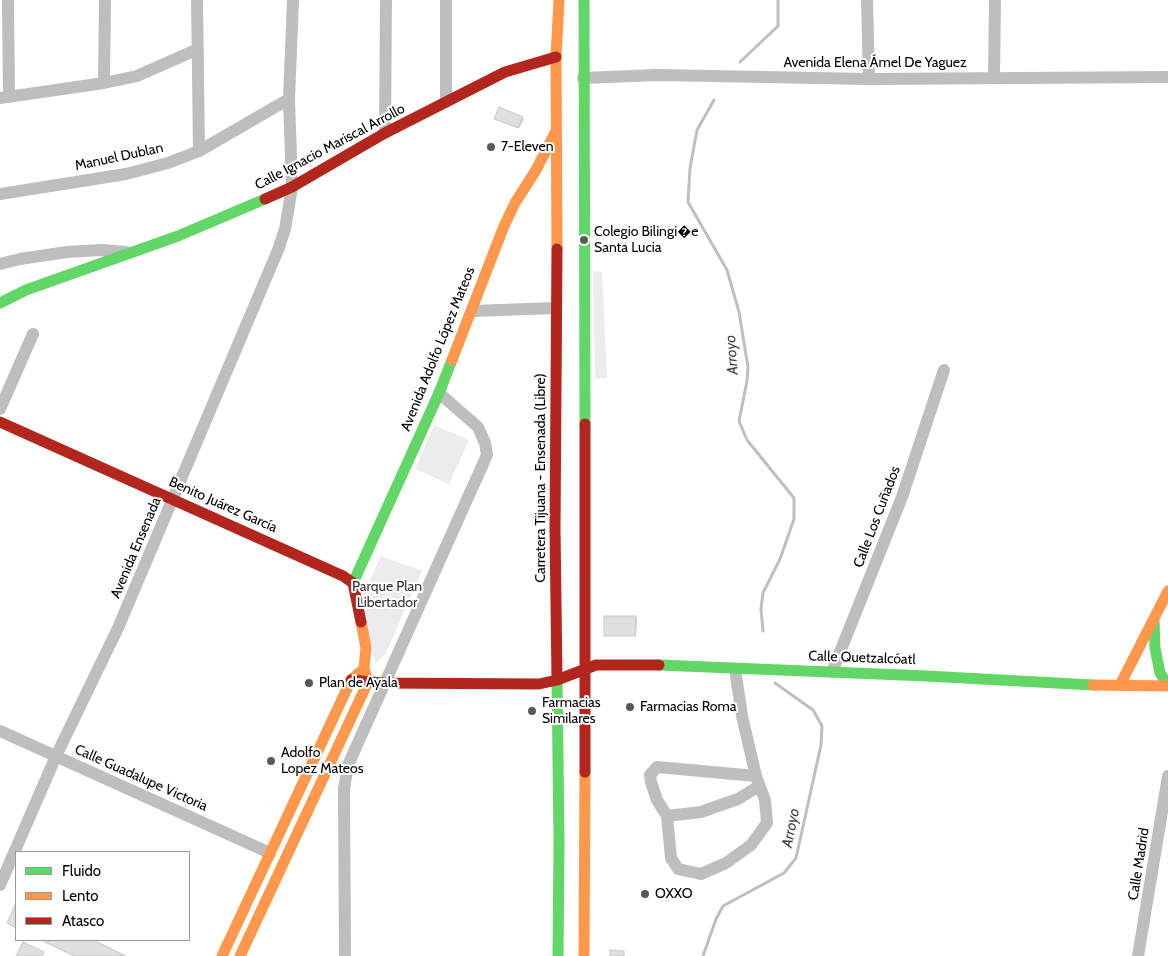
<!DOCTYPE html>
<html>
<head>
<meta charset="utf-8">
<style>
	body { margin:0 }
	#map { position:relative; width:1168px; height:956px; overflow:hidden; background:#fff; font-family:Cabin,sans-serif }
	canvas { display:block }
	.legend { position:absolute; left:15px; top:851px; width:175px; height:90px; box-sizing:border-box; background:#fff; border:1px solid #999; margin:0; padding:6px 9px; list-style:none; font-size:15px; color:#000 }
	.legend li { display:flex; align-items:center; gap:10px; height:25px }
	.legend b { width:25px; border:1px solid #999 }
</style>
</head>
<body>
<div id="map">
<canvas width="1168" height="956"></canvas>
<ul class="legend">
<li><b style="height:6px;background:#63d668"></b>Fluido</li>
<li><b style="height:6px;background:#ff974d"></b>Lento</li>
<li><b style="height:6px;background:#b3261e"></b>Atasco</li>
</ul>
</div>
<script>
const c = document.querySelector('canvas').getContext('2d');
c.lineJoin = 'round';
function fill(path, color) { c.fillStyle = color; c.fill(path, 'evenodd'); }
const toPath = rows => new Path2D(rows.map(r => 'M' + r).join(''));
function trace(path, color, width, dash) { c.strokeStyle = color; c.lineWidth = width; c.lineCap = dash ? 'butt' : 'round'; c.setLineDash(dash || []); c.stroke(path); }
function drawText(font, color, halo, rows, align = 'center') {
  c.font = font + ' Cabin,sans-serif'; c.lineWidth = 4; c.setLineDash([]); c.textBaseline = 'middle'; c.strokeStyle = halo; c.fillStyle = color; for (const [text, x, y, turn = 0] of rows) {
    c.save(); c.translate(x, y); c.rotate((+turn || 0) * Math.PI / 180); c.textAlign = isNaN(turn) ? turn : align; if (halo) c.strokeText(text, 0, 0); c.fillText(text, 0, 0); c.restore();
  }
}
fill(toPath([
	[593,271,602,272,607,378,595,379],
	[434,425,469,440,449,484,415,469],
	[381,556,422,571,385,655,376,663,357,608]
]), '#ececec');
fill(toPath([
	[500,109,524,119,519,128,496,118],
	[636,617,637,618,636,636,606,636]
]), '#0003');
trace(toPath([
	[740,62,778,26,778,0],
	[714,100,697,130,690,168,688,202,727,270,739,312,748,367,747,381,739,421,747,440,794,498,794,519,780,559,763,593,761,609,763,631],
	[703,956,716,919,723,906,784,873,796,858,821,745,822,726,813,710,775,683]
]), '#bfbfbf', 3);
const building = toPath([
	[499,107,523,117,518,128,494,119,499,107],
	[604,616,636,616,635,636,604,636,604,616],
	[16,903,16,928,7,923,16,903],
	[41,940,93,940,126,956,74,956,41,940],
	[23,942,44,952,42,956,16,956,23,942],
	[610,950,624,951,624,956,610,956,610,950]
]);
fill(building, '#dfdfdf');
trace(building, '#c7c7c7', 1);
trace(toPath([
	[8,0,9,97],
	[197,0,199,151],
	[867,0,869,79],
	[583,78,657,75,869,79,1168,77],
	[994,78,995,0],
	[104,83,105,0],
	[0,98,104,83,137,76,198,49],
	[446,102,446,0],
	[385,133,386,0],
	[0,194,126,174,168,163,199,151,289,99],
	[0,264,20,259,67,252,101,250,126,252],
	[472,311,556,308],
	[0,409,33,334],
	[735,669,742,716,756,776,765,800,767,823,751,845,726,863,701,874,678,869,671,858,667,816,701,812,738,799,759,786],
	[832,672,902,497,944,370],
	[0,731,270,853],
	[667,816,657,800,651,782,650,775,657,767,756,776],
	[0,885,56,756,118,628,278,250,285,229,292,187,289,99,293,0],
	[345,956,344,789,348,765,487,455,485,443,478,427,439,393],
	[1138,956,1168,776]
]), '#bebebe', 12);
trace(toPath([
	[584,0,585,424],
	[0,303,26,290,178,236,265,199],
	[353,583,439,393,452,360],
	[1154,621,1155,648,1160,673,1168,685],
	[659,665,927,676,1093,685],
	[557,678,559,841,558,956]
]), '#63d668', 11);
trace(toPath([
	[557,249,556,57,559,0],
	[452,360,504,226,515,203,536,170,556,131],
	[1093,685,1168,686],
	[1120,685,1168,591],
	[222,956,351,680,360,672],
	[240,956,368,682,364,668,366,648,361,622],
	[584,956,585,772]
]), '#ff974d', 11);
trace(toPath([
	[265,199,292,187,385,133,505,72,556,57],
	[0,422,343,576,353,583,361,622],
	[585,424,585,772],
	[557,678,555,529,557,249],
	[351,680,383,683,539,684,557,680,596,665,659,665]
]), '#b3261e', 11);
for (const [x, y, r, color] of [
	[491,147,5,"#595959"],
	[584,240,5,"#595959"],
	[309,683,5,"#595959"],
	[630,707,5,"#595959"],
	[532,711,5,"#595959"],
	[271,761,5,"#595959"],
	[645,894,5,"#595959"]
]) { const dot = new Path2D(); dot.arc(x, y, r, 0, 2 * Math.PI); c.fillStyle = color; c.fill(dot); trace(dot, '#fff', 2); }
drawText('14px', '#000', '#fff', [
	["Avenida Elena Ámel De Yaguez",875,63],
	["Calle Ignacio Mariscal Arrollo",330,147,-28],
	["Manuel Dublan",119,157,-12],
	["Avenida Adolfo López Mateos",438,349,-68],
	["Carretera Tijuana - Ensenada (Libre)",541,478,-90],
	["Benito Juárez García",223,505,24],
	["Calle Los Cuñados",877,517,-69],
	["Avenida Ensenada",136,548,-67],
	["Calle Quetzalcóatl",862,658,2],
	["Calle Guadalupe Victoria",141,778,24],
	["Calle Madrid",1139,864,-81]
]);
drawText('14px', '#000', '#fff', [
	["7-Eleven",501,147],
	["Colegio Bilingi�e",594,232],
	["Santa Lucia",594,248],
	["Plan de Ayala",319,683],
	["Farmacias",542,703],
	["Similares",542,719],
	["Farmacias Roma",640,707],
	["Adolfo",281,753],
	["Lopez Mateos",281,769],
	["OXXO",655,894]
], 'left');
drawText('14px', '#333', '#fff', [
	["Parque Plan",387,587],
	["Libertador",387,603]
]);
drawText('italic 15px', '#444', '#fff', [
	["Arroyo",732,355,-94],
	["Arroyo",791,828,-79]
]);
</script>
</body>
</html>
